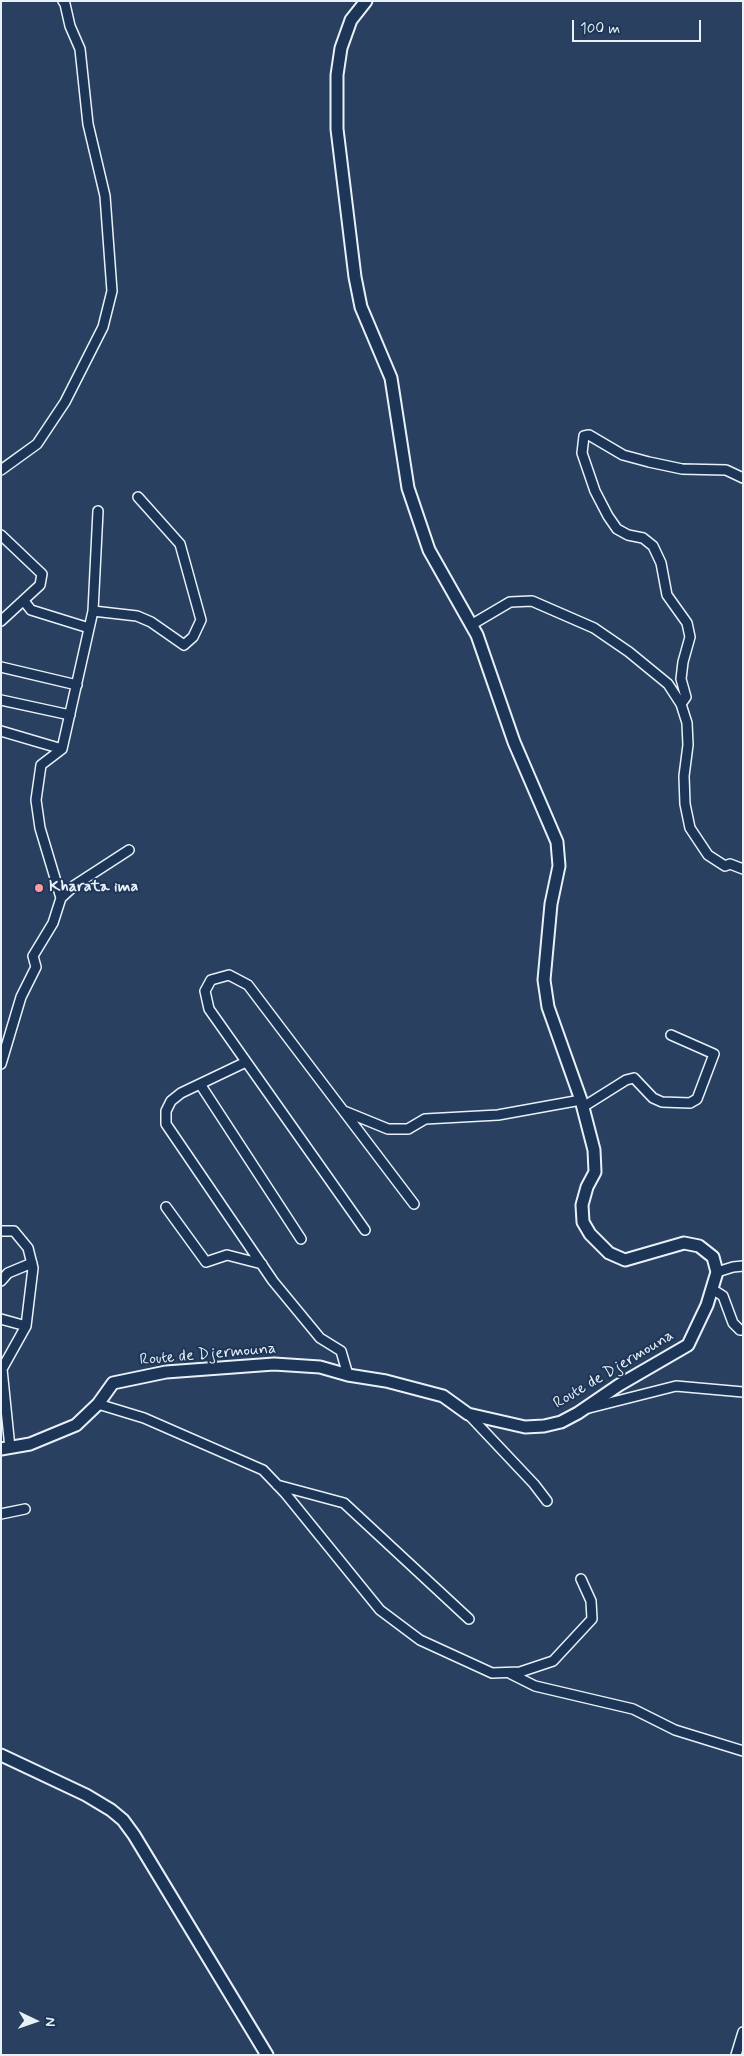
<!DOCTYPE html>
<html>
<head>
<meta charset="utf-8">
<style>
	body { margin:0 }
	#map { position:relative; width:744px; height:2056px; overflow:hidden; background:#294061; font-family:Mynerve,sans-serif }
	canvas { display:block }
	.frame { position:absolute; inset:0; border:2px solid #e8f1f8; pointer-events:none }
	.north { position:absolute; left:10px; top:1996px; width:50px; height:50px; -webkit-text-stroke:4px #1d3557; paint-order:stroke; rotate:93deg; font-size:14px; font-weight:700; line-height:20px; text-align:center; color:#e8f1f8 }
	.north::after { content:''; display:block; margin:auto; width:18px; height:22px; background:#e8f1f8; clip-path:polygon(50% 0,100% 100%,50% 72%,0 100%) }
	.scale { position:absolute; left:572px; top:20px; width:129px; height:22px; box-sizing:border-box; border:2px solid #e8f1f8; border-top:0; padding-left:6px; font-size:15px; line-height:18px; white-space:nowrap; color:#e8f1f8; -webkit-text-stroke:4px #1d3557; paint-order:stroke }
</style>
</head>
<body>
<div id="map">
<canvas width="744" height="2056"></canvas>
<div class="frame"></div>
<div class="north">N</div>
<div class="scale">100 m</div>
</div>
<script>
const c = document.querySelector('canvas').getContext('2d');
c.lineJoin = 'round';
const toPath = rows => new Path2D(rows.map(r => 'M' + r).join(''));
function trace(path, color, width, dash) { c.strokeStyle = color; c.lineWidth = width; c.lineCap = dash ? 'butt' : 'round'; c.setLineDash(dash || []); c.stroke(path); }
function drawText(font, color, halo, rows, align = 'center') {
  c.font = font + ' Mynerve,sans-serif'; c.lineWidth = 4; c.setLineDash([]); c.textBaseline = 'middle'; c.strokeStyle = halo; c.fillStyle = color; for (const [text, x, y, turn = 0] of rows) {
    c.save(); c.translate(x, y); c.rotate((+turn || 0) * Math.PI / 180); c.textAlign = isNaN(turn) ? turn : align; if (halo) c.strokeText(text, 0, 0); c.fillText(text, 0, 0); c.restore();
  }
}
const street = toPath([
	[1,470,37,444,65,402,103,327,112,291,105,196,88,124,80,49,70,26,65,4,63,1],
	[1,535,42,574,40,585,1,621],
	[24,601,31,610,89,628],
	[93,611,137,616,151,622,184,645,193,637,201,620,180,544,138,497],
	[471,625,510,602,532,601,594,628,629,652,668,684,681,704,687,723,688,745,684,776,685,804,690,828,708,855,725,866,730,864,743,869],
	[1,667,77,685],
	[1,700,70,715],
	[681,704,686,697,681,679,683,662,690,637,687,623,667,595,661,563,653,546,643,538,628,535,617,529,608,516,595,491,582,453,584,436,589,435,623,455,649,462,682,469,726,470,743,478],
	[1,731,62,749,93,611,98,511],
	[61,898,40,828,36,800,41,765,62,749],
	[246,1062,181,1093,171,1101,166,1111,166,1124,273,1281,320,1338,341,1351,348,1375],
	[1,1064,21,997,36,967,33,956,53,923,61,898,75,885,129,850],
	[200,1084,301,1239],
	[583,1107,626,1080,634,1078,653,1098,662,1102,690,1103,697,1099,714,1054,671,1035],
	[344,1111,388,1129,408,1129,425,1119,498,1115,581,1100],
	[166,1207,206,1262,227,1255,262,1264],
	[365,1230,209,1009,205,991,211,980,229,975,248,985,414,1204],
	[1,1231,14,1231,28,1248,33,1268,26,1326,2,1369,10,1448],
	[717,1272,733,1267,743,1266],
	[1,1281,8,1273,32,1263],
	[710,1294,712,1289,723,1296,733,1323,740,1330,743,1330],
	[1,1319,26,1326],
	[98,1404,144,1418,263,1470,285,1493,380,1610,420,1640,492,1673,520,1672,553,1661,592,1619,591,1601,581,1579],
	[589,1408,676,1386,743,1392],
	[468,1414,534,1484,547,1501],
	[277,1485,344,1503,469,1619],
	[1,1514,25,1509],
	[511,1674,535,1686,633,1709,675,1730,743,1751],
	[736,2055,743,2032]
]);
const secondary = toPath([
	[1,1449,30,1444,76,1425,98,1404,113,1383,166,1372,274,1364,320,1367,348,1375,386,1381,443,1396,468,1414,525,1427,544,1426,561,1422,578,1413,619,1385,688,1345,707,1305,717,1272,713,1257,699,1246,684,1243,625,1260,609,1253,590,1234,583,1222,582,1205,587,1187,595,1172,594,1150,581,1100,548,1007,544,980,551,904,559,866,557,842,514,742,477,635,429,550,408,488,391,378,361,307,355,277,337,129,337,75,341,48,351,20,366,1],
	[1,1755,86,1795,111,1810,123,1820,134,1835,267,2055]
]);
trace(street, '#e8f1f8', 12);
trace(secondary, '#e8f1f8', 15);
trace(street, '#1d3557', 9);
trace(secondary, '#1d3557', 11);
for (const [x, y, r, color] of [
	[39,888,5,"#ff9aa2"]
]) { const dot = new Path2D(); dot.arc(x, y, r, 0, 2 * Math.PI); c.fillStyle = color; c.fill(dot); trace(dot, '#1d3557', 2); }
drawText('bold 16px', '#e8f1f8', '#1d3557', [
	["Kharata ima",49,888]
], 'left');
drawText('16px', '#e8f1f8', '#1d3557', [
	["Route de Djermouna",208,1355,-5],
	["Route de Djermouna",614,1370,-31]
]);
</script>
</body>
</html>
